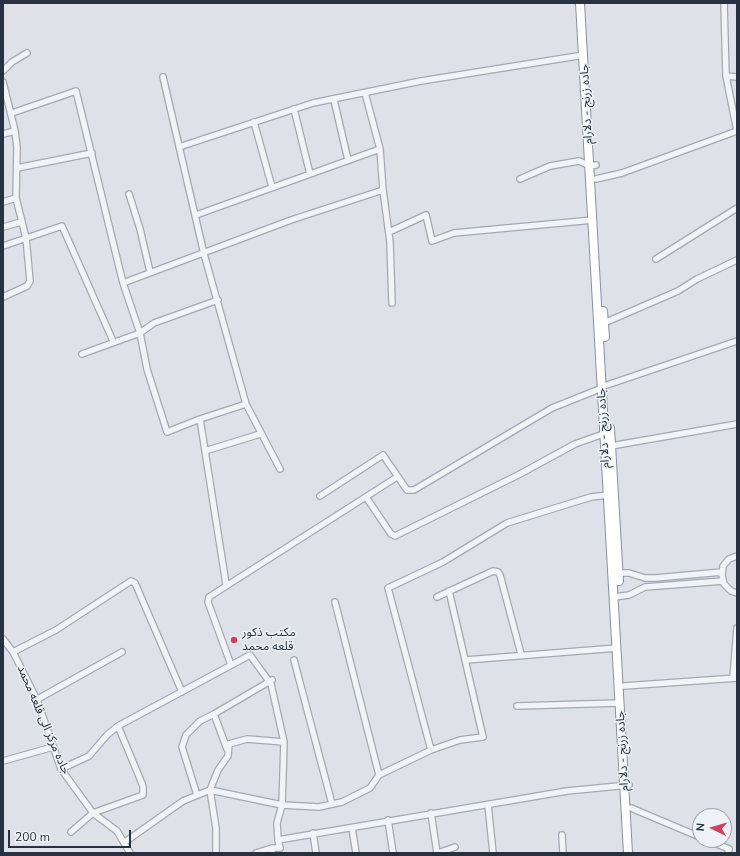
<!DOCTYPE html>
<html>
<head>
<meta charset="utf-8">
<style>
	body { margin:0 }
	#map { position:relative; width:740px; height:856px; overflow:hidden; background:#dee2e8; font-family:"Nunito Sans",sans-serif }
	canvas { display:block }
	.frame { position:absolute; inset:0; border:4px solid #27313f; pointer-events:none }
	.north { position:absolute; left:692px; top:808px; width:40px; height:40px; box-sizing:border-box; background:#eef1f5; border:1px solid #9ea4ac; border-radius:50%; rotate:275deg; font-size:11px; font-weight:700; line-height:16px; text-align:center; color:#27313f }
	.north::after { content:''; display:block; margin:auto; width:14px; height:18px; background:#cd435e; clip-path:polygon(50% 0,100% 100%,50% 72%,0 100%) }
	.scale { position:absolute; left:8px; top:830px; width:123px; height:18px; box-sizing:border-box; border:2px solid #27313f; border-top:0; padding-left:5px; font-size:12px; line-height:14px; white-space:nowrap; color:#27313f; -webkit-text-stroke:3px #eef1f5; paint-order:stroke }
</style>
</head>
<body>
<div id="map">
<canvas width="740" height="856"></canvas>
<div class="frame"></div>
<div class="north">N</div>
<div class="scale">200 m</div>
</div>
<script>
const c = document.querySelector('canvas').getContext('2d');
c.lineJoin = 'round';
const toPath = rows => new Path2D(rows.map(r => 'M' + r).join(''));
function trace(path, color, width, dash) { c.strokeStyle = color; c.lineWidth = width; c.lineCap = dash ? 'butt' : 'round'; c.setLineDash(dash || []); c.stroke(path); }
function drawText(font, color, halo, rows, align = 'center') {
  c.font = font + ' "Nunito Sans","Noto Sans Arabic",sans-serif'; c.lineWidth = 3; c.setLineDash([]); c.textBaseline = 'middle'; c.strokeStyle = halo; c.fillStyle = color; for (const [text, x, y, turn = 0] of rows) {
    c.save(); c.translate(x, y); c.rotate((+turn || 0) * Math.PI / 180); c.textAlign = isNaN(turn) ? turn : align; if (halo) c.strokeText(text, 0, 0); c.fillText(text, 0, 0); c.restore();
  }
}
const minor = toPath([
	[724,3,726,76,737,131],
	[3,71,12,62,27,53],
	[726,76,737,77],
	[163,77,204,254,246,404,280,469],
	[3,82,15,131,17,147,16,198,26,238,30,281,27,286,3,297],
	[365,93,380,149,383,190],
	[334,100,348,160],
	[294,109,310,174],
	[12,113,76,91,123,283,140,333,147,369,167,432,200,419,246,404],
	[254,122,272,187],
	[3,134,15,131],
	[179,147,313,103,421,81,584,55],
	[17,168,92,153],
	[520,179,550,166,579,161,590,166,596,165],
	[596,179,622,173,737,131],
	[129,194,140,229,150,272],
	[3,202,16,198],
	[196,215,380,149],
	[3,227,21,222],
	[389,232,426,215,432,241,454,233,593,220],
	[3,246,62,226,113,341],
	[656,259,737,208],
	[123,283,291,220,383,190,390,242,392,303],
	[604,323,678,291,697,279,737,260],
	[82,354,140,333,154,323,218,300],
	[607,385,737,341],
	[200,419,226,584],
	[611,446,737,424],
	[205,451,260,434],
	[320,496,383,455,407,490,414,490,552,408,602,388],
	[366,497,391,534,395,536,520,474,575,444,606,433],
	[737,556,729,559,723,566,722,575,724,584,731,591,737,593],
	[616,573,629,573,645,578,655,578,722,572],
	[437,597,493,571,498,572,500,575,521,654],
	[614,597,629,595,645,587,723,581],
	[335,602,379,775],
	[3,639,13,652,37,700,61,769,93,813,117,831,130,853],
	[13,652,56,630,131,581,135,583,182,692],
	[294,660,332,804],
	[466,660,617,648],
	[231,665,208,602,209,597,397,477],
	[733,678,737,628],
	[624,686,737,678],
	[36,700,122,652],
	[517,706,620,703],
	[214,714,227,749],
	[431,750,388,588,443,562,507,523,591,497,608,495],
	[3,761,53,747],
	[61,769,89,756,107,735,118,726,250,655,271,684,284,742,282,805,277,823,278,840,567,791,629,785],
	[197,795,182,747,186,735,200,721,214,714,272,680],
	[488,805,493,853],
	[631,808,700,837],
	[431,813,437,853],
	[388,820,393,853],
	[352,828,356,853],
	[71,832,93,813,143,795,143,786,118,726],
	[313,833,316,853],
	[562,835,563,853],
	[707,840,729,849,728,853],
	[125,842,183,801,210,790,282,805,319,807,342,802,370,788,379,775,431,750,460,740,483,737,449,591],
	[216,853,216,828,210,790,218,770,228,756,229,744,247,739,284,742],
	[256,853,272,848],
	[272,853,272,848,280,848,278,840],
	[438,853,455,847]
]);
const highway = toPath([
	[580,3,628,853],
	[603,311,605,337],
	[610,428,619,581]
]);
trace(minor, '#a3a9b2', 8);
trace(highway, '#86919e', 10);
trace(minor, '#f1f3f6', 5.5);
trace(highway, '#fff', 8);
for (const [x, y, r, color] of [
	[234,640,4,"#cd435e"]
]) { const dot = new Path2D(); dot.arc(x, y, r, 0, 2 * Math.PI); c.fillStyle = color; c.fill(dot); trace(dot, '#eef1f5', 1.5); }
drawText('12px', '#27313f', '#eef1f5', [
	["جاده زرنج - دلارام",587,104,-93],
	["جاده زرنج - دلارام",604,428,-93],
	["جاده مرکز الی قلعه محمد",43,720,67],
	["جاده زرنج - دلارام",623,751,-93]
]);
drawText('12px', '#27313f', '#eef1f5', [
	["مکتب ذکور",242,633],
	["قلعه محمد",242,647]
], 'left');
</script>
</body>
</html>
